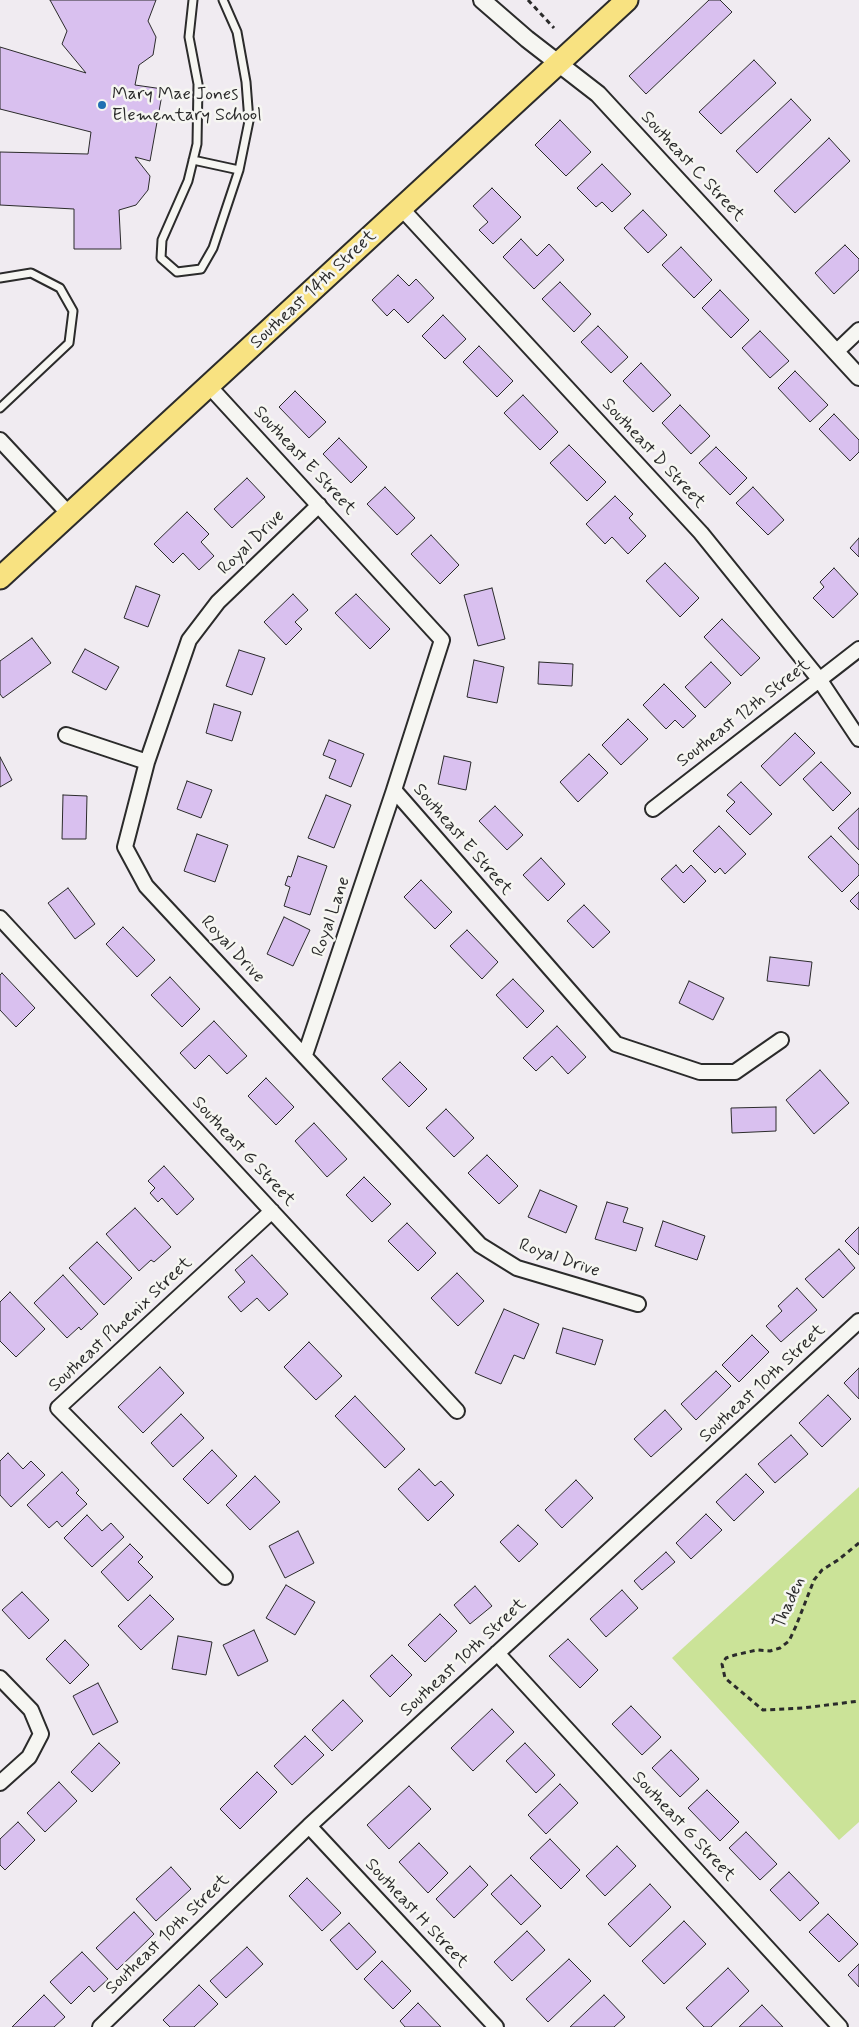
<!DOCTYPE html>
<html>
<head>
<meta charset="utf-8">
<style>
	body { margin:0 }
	canvas { display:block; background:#f0ebf1 }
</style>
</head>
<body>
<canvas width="859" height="2027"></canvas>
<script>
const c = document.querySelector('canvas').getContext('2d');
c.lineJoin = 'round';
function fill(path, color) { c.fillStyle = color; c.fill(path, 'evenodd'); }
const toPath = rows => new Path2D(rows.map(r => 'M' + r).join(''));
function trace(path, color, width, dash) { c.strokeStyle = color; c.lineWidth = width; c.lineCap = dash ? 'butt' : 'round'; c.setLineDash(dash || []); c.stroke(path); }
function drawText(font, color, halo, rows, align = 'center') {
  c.font = font + ' Mynerve,sans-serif'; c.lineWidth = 5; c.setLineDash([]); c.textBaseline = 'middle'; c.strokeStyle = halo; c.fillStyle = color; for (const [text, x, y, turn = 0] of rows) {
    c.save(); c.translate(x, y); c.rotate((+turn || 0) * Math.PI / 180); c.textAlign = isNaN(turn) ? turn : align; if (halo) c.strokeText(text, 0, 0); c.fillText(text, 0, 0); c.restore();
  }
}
fill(toPath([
	[859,1487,859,1822,839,1840,672,1658]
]), '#cbe398');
const building = toPath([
	[50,0,156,0,148,21,156,37,153,55,139,65,135,85,163,89,150,161,135,157,150,176,148,190,136,205,119,210,121,249,74,249,74,209,0,205,0,152,88,154,91,132,0,109,0,47,86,73,62,44,67,31,50,0],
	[709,0,720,0,732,12,646,94,629,76,709,0],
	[754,60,776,83,721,134,699,112,754,60],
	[791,99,811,120,757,173,736,151,791,99],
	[560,120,591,152,566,176,535,145,560,120],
	[829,138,850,161,795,213,774,191,829,138],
	[602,164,631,194,612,212,602,202,596,207,577,188,602,164],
	[492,188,521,217,493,244,479,230,488,222,473,206,492,188],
	[643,210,667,235,648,253,624,228,643,210],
	[521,239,537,256,549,244,564,260,534,289,503,257,521,239],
	[845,245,859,259,859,270,834,294,815,273,845,245],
	[681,247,712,280,694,298,662,265,681,247],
	[398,275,409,286,416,279,434,298,408,323,394,309,387,316,372,300,398,275],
	[560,282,591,314,574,332,542,299,560,282],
	[720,290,749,320,731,338,702,308,720,290],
	[443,315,466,339,445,359,422,336,443,315],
	[598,326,628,357,611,373,581,342,598,326],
	[760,331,789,361,770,378,742,348,760,331],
	[479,346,513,381,497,397,463,362,479,346],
	[641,363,671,395,653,412,623,381,641,363],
	[795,371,828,405,810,422,778,388,795,371],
	[295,391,326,422,309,438,279,407,295,391],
	[523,395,558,432,540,450,504,413,523,395],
	[680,405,710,436,691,454,662,423,680,405],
	[834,414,859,440,859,452,850,461,819,429,834,414],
	[339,438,367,467,351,483,323,454,339,438],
	[569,445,606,482,587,501,550,463,569,445],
	[716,447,747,478,730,495,699,463,716,447],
	[247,478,265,497,232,528,214,509,247,478],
	[385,487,415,518,397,535,367,504,385,487],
	[753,487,784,520,768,535,736,503,753,487],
	[615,496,633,514,629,518,646,536,628,554,612,537,605,544,586,524,615,496],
	[187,512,209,534,201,542,214,556,199,570,183,553,173,563,154,544,187,512],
	[431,535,459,565,440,584,411,554,431,535],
	[859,538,859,557,850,548,859,538],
	[665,563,699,598,680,617,646,581,665,563],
	[834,568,858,594,833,618,813,598,824,587,820,582,834,568],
	[136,586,160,595,148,627,124,618,136,586],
	[492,588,505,639,478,646,464,595,492,588],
	[293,594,308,610,295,622,302,629,286,645,264,622,293,594],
	[356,594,390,629,370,649,335,613,356,594],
	[722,619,760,658,741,676,704,637,722,619],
	[32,638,51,663,3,698,0,694,0,661,32,638],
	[85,649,119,667,106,690,72,672,85,649],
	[239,650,265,658,252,695,226,686,239,650],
	[474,660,504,667,497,703,467,697,474,660],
	[539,662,573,664,572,686,538,684,539,662],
	[711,662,731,683,705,708,685,687,711,662],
	[664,684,696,716,683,728,675,720,666,729,643,705,664,684],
	[214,704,241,712,232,741,206,733,214,704],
	[628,719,648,739,621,765,602,745,628,719],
	[795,733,815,753,780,786,761,766,795,733],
	[329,740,364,754,351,787,329,778,336,760,323,755,329,740],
	[589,754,608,773,578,802,560,782,589,754],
	[444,756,471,762,466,790,438,784,444,756],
	[0,757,12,780,0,787,0,757],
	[821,762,851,793,833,811,803,779,821,762],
	[187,781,212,790,201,818,177,809,187,781],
	[741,782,772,814,750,835,726,811,735,802,727,795,741,782],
	[63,795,87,796,86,839,62,839,63,795],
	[326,795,351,805,334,848,308,838,326,795],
	[495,806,523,835,507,850,479,821,495,806],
	[859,808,859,850,838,828,859,808],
	[719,826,746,854,725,874,720,868,715,873,693,851,719,826],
	[197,834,228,845,215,882,184,871,197,834],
	[831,836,859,865,859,875,842,892,808,857,831,836],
	[298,856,327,866,310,915,284,906,290,887,285,885,288,876,291,877,298,856],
	[541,858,565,884,548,901,523,875,541,858],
	[676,865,683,873,691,865,706,881,684,903,661,879,676,865],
	[421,880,452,912,435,929,404,897,421,880],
	[68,888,95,924,75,939,48,903,68,888],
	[859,892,859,910,850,901,859,892],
	[584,905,610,932,593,948,567,921,584,905],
	[284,917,310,930,293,966,267,954,284,917],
	[123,927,155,960,137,977,106,944,123,927],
	[467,930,498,962,482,979,450,946,467,930],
	[770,957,812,962,809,986,767,981,770,957],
	[2,973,35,1008,16,1027,0,1010,0,975,2,973],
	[170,977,200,1009,182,1027,151,995,170,977],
	[513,979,544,1011,527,1028,496,995,513,979],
	[689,981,724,998,713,1020,679,1003,689,981],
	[214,1021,247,1056,227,1074,209,1055,195,1069,180,1053,214,1021],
	[557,1026,586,1057,568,1074,552,1056,536,1071,523,1058,557,1026],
	[400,1062,427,1089,409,1107,382,1079,400,1062],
	[820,1070,849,1103,814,1134,786,1100,820,1070],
	[266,1078,294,1107,276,1125,248,1096,266,1078],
	[776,1107,776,1131,732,1133,731,1108,776,1107],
	[446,1109,474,1138,454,1157,426,1128,446,1109],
	[314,1123,347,1159,327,1177,295,1141,314,1123],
	[487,1155,518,1186,499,1204,468,1173,487,1155],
	[164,1166,194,1199,177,1215,162,1198,158,1202,150,1193,155,1188,148,1181,164,1166],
	[364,1177,391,1204,372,1222,346,1195,364,1177],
	[540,1190,577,1206,566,1233,528,1217,540,1190],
	[607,1202,628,1208,623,1222,643,1228,636,1251,595,1239,607,1202],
	[135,1208,171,1247,154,1262,151,1260,139,1271,106,1234,135,1208],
	[663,1221,705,1236,697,1260,655,1246,663,1221],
	[407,1223,436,1253,418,1271,388,1241,407,1223],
	[859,1227,859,1255,845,1241,859,1227],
	[97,1242,132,1278,104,1305,69,1268,97,1242],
	[839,1249,855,1268,823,1298,805,1279,839,1249],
	[252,1255,288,1294,269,1311,257,1298,241,1312,228,1297,245,1282,235,1270,252,1255],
	[457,1273,484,1301,458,1326,431,1298,457,1273],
	[63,1275,98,1314,81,1330,79,1327,67,1338,34,1303,63,1275],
	[797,1288,817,1310,781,1342,766,1326,782,1311,778,1306,797,1288],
	[10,1292,45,1329,16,1357,0,1341,0,1302,10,1292],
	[504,1309,539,1324,524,1359,514,1355,501,1384,475,1373,504,1309],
	[563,1328,603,1340,595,1365,556,1353,563,1328],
	[752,1335,769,1352,739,1382,722,1365,752,1335],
	[309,1342,342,1376,316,1400,284,1367,309,1342],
	[160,1367,184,1393,143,1433,118,1407,160,1367],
	[859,1368,859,1399,844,1383,859,1368],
	[716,1371,731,1386,696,1420,681,1404,716,1371],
	[828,1395,851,1419,822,1447,799,1423,828,1395],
	[355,1396,405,1449,385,1468,335,1416,355,1396],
	[665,1410,682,1429,651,1457,634,1439,665,1410],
	[181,1414,204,1438,173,1467,151,1443,181,1414],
	[791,1435,808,1454,775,1483,758,1464,791,1435],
	[212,1450,237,1476,208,1504,183,1479,212,1450],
	[8,1453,23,1469,31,1461,45,1475,11,1507,0,1495,0,1461,8,1453],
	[419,1469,435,1486,441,1481,454,1495,428,1521,398,1489,419,1469],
	[62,1472,79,1490,76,1493,87,1504,62,1527,57,1521,49,1528,27,1505,62,1472],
	[746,1474,764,1492,734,1521,716,1502,746,1474],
	[255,1476,280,1502,250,1530,226,1505,255,1476],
	[576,1480,593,1498,562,1528,545,1510,576,1480],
	[706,1514,722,1530,691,1559,676,1543,706,1514],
	[87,1515,102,1531,111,1523,124,1537,92,1567,64,1538,87,1515],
	[518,1525,538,1544,519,1562,500,1542,518,1525],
	[298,1531,314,1563,285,1578,269,1546,298,1531],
	[130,1544,143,1557,138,1562,153,1577,128,1601,101,1572,130,1544],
	[666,1552,675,1562,642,1590,634,1581,666,1552],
	[286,1585,315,1602,295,1635,266,1618,286,1585],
	[475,1586,492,1606,470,1624,454,1605,475,1586],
	[622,1590,638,1608,606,1637,590,1619,622,1590],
	[22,1592,49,1620,29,1639,2,1610,22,1592],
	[150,1595,174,1619,141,1650,118,1626,150,1595],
	[440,1614,457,1631,425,1662,408,1645,440,1614],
	[254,1630,268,1661,238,1676,223,1645,254,1630],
	[178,1636,212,1642,206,1675,172,1669,178,1636],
	[568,1639,598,1670,580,1688,549,1656,568,1639],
	[65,1640,89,1665,70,1684,46,1659,65,1640],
	[392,1655,412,1675,390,1697,370,1676,392,1655],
	[98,1683,118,1722,93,1735,73,1696,98,1683],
	[343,1700,363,1721,332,1751,312,1730,343,1700],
	[631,1706,661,1737,642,1755,612,1724,631,1706],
	[492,1709,514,1732,473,1771,451,1748,492,1709],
	[305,1736,324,1755,292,1785,274,1766,305,1736],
	[99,1743,120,1763,92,1792,71,1772,99,1743],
	[525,1743,555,1775,536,1793,506,1761,525,1743],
	[671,1750,699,1779,680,1797,652,1768,671,1750],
	[257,1772,277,1792,240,1829,220,1809,257,1772],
	[59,1782,77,1801,45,1832,27,1813,59,1782],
	[560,1784,578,1803,546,1834,528,1815,560,1784],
	[409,1786,431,1809,389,1849,367,1825,409,1786],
	[707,1790,739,1822,720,1841,688,1808,707,1790],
	[18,1822,35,1840,5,1870,0,1865,0,1839,18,1822],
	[746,1832,777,1864,760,1880,729,1848,746,1832],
	[550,1839,580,1870,561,1889,530,1858,550,1839],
	[419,1843,448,1873,428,1893,399,1862,419,1843],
	[617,1846,636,1866,605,1896,586,1876,617,1846],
	[470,1866,488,1885,454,1918,436,1899,470,1866],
	[171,1867,191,1889,156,1921,136,1899,171,1867],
	[789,1872,819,1903,800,1921,770,1890,789,1872],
	[511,1875,541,1906,521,1925,491,1894,511,1875],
	[307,1878,341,1913,322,1931,289,1896,307,1878],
	[650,1884,671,1907,630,1947,608,1924,650,1884],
	[134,1912,154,1934,117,1970,96,1948,134,1912],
	[828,1914,858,1944,839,1962,809,1932,828,1914],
	[684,1921,706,1944,664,1984,642,1961,684,1921],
	[349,1923,376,1952,357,1970,330,1940,349,1923],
	[527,1931,545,1950,512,1981,494,1962,527,1931],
	[247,1947,263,1964,226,1998,210,1981,247,1947],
	[82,1952,108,1979,94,1992,89,1986,71,2004,50,1982,82,1952],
	[569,1959,591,1981,548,2022,526,1999,569,1959],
	[382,1961,411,1991,393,2009,364,1979,382,1961],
	[859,1964,859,1987,848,1975,859,1964],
	[728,1968,749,1991,711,2027,704,2027,686,2008,728,1968],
	[199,1985,218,2004,194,2027,170,2027,163,2020,199,1985],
	[44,1995,65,2017,54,2027,12,2027,44,1995],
	[604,1995,625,2017,614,2027,570,2027,604,1995],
	[418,2003,441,2027,405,2027,400,2021,418,2003],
	[762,2005,783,2027,739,2027,762,2005]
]);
fill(building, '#d9c0ef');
trace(building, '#2b2b2b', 1);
const service = toPath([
	[193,0,189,37,198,84,197,144,188,181,162,240,161,258,177,272,201,269,213,248,239,170,249,121,246,82,237,32,223,0],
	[193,160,239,170],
	[0,278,31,273,60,288,73,311,69,343,0,408]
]);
const minor = toPath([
	[402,209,701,533,819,679,859,739],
	[836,352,859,330],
	[209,386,442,640,394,790,616,1044,700,1072,735,1072,781,1040],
	[0,440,69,514],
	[319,505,218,602,189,640,147,762,125,847,146,886,480,1245,517,1268,638,1304],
	[66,735,147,762],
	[653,809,859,649],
	[0,918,457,1411],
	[305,1055,394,790],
	[225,1577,58,1408,272,1211],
	[497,1653,840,2027],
	[0,1678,31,1710,41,1734,29,1757,0,1783],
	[309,1826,496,2027],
	[100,2027,309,1826,859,1321]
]);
const tertiary = toPath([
	[482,0,527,39,598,94,859,377]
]);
const primary = toPath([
	[0,578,627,0]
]);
trace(service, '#2b2b2b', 11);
trace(minor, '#2b2b2b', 18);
trace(tertiary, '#2b2b2b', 20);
trace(primary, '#2b2b2b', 25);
trace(toPath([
	[528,0,554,28],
	[859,1543,838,1560,822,1570,814,1580,796,1626,789,1641,780,1648,770,1651,757,1650,735,1655,726,1658,722,1664,725,1678,763,1710,803,1708,859,1701]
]), '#2b2b2b', 3, [5, 4]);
trace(service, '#f6f6f2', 7);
trace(minor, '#f6f6f2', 14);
trace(tertiary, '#f6f6f2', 16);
trace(primary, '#f8e281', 21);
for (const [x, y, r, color] of [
	[102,105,5,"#1f6fb2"]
]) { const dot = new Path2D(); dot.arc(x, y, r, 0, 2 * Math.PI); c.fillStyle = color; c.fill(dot); trace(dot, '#f6f6f2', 2); }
drawText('18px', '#2b2b2b', '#f6f6f2', [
	["Mary Mae Jones",112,95],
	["Elementary School",112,116]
], 'left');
drawText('18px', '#2b2b2b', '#f6f6f2', [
	["Southeast C Street",692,167,47],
	["Southeast 14th Street",314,290,-43],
	["Southeast D Street",653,454,47],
	["Southeast E Street",304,461,47],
	["Royal Drive",252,543,-44],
	["Southeast 12th Street",744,714,-38],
	["Southeast E Street",462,840,49],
	["Royal Lane",332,917,-71],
	["Royal Drive",232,950,47],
	["Southeast G Street",243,1152,47],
	["Royal Drive",559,1259,19],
	["Southeast Phoenix Street",121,1325,-43],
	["Southeast 10th Street",763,1384,-43],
	["Thaden",790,1603,-66],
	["Southeast 10th Street",464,1658,-43],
	["Southeast G Street",683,1827,47],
	["Southeast H Street",416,1914,47],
	["Southeast 10th Street",168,1935,-44]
]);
</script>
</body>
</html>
